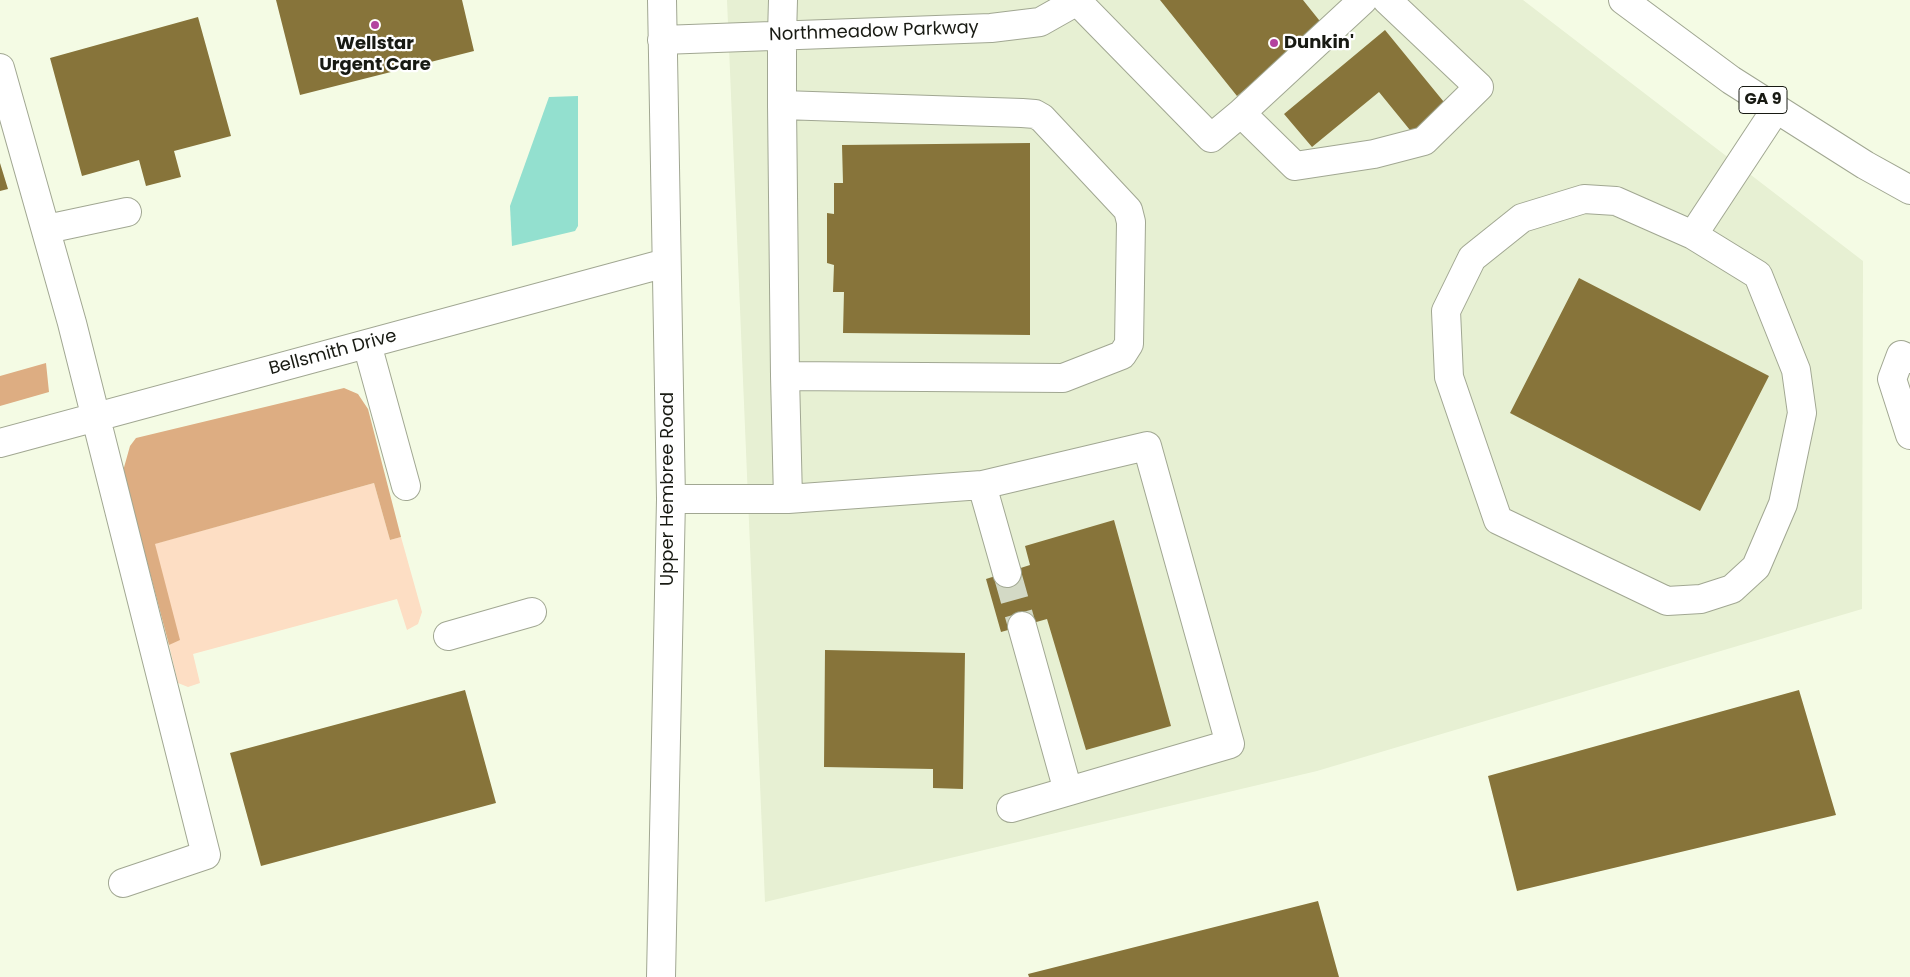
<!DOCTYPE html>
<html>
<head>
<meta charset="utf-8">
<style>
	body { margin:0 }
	canvas { display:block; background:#f4fbe4 }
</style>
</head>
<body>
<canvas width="1910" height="977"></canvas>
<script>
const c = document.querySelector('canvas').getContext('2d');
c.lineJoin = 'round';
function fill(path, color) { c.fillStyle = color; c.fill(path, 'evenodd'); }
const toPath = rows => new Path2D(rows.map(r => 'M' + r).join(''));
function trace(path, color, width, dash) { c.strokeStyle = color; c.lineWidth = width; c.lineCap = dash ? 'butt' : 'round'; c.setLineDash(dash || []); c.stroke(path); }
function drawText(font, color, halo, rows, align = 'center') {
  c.font = font + ' Poppins,sans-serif'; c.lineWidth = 4.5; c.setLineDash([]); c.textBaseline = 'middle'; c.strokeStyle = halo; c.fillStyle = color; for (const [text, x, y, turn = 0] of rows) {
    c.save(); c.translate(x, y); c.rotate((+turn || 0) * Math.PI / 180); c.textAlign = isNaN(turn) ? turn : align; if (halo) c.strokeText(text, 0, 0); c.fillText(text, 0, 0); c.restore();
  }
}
fill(toPath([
	[727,0,1523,0,1863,261,1862,609,1317,771,765,902]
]), '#e7f0d3');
fill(toPath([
	[374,483,390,540,401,537,422,612,418,624,407,630,397,599,193,654,200,683,188,687,178,683,169,645,179,639,154,544]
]), '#fddec4');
fill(toPath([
	[46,363,49,392,0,406,0,376],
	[344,388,358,394,368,409,401,537,390,540,374,483,155,544,180,640,169,645,123,471,130,446,136,438]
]), '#ddad82');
fill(toPath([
	[578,96,578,226,575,231,512,246,510,206,549,97]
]), '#93e0cf');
fill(toPath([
	[276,0,462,0,474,51,300,95],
	[1160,0,1303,0,1323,25,1237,96],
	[198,17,231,136,174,151,181,177,146,186,139,160,82,176,50,58],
	[1385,30,1448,107,1414,135,1379,92,1312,147,1284,114],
	[1030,143,1030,335,843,333,844,292,833,292,834,265,827,263,827,213,834,214,834,183,843,183,842,145],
	[0,163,8,189,0,191],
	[1579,278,1769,376,1700,511,1510,413],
	[1114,520,1171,726,1086,750,1047,619,1001,632,986,579,1030,565,1025,546],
	[825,650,965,653,963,789,933,788,933,769,824,767],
	[465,690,496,803,261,866,230,753],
	[1799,690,1836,815,1517,891,1488,776],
	[1318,901,1339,977,1029,977,1028,974]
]), '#87743a');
trace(toPath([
	[1007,573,1022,626]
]), '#d3d9c5', 28, [28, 14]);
const minor = toPath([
	[1077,1,1211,138,1241,113,1295,166,1374,154,1424,141,1479,87,1387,0],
	[662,40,991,28,1040,22,1079,0],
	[0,68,72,323,206,855,123,883],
	[782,105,1022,113,1035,114,1042,118,1128,210,1131,222,1129,344,1122,355,1063,378,785,376,782,105,782,35,783,0],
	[1241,113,1363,0],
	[47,229,127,212],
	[1693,235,1758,275,1796,370,1802,413,1783,504,1756,567,1732,589,1701,599,1667,601,1498,520,1449,377,1446,311,1472,258,1522,218,1584,199,1616,201,1693,235,1776,109],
	[367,344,406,486],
	[1910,359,1901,355,1892,379,1910,435],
	[785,376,788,499],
	[0,443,666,263],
	[982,485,1007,573],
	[671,499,788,499,982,485,1147,446,1230,744,1011,808],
	[1022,626,1068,791],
	[448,636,532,612],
	[661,977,671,499,662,0]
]);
const highway = toPath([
	[1623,0,1731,80,1865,165,1910,190]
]);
trace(minor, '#a1a792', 30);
trace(highway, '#a1a792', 30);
trace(minor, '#fff', 28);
trace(highway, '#fff', 28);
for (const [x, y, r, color] of [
	[375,25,5,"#b3439f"],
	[1274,43,5,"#b3439f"]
]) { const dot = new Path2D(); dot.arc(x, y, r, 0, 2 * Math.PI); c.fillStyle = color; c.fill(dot); trace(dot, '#fff', 2); }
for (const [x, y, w] of [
	[1763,100,48]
]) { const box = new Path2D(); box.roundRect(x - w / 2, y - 13.5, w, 27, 4); c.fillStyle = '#fff'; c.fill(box); trace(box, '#181a13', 1); }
drawText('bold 16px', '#181a13', null, [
	["GA 9",1763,100]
]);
drawText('18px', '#181a13', '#fff', [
	["Northmeadow Parkway",874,32,-2],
	["Bellsmith Drive",333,353,-15],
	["Upper Hembree Road",668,489,-90]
]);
drawText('bold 18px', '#181a13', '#fff', [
	["Dunkin'",1284,43],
	["Wellstar",375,44,"center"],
	["Urgent Care",375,65,"center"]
], 'left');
</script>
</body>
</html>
